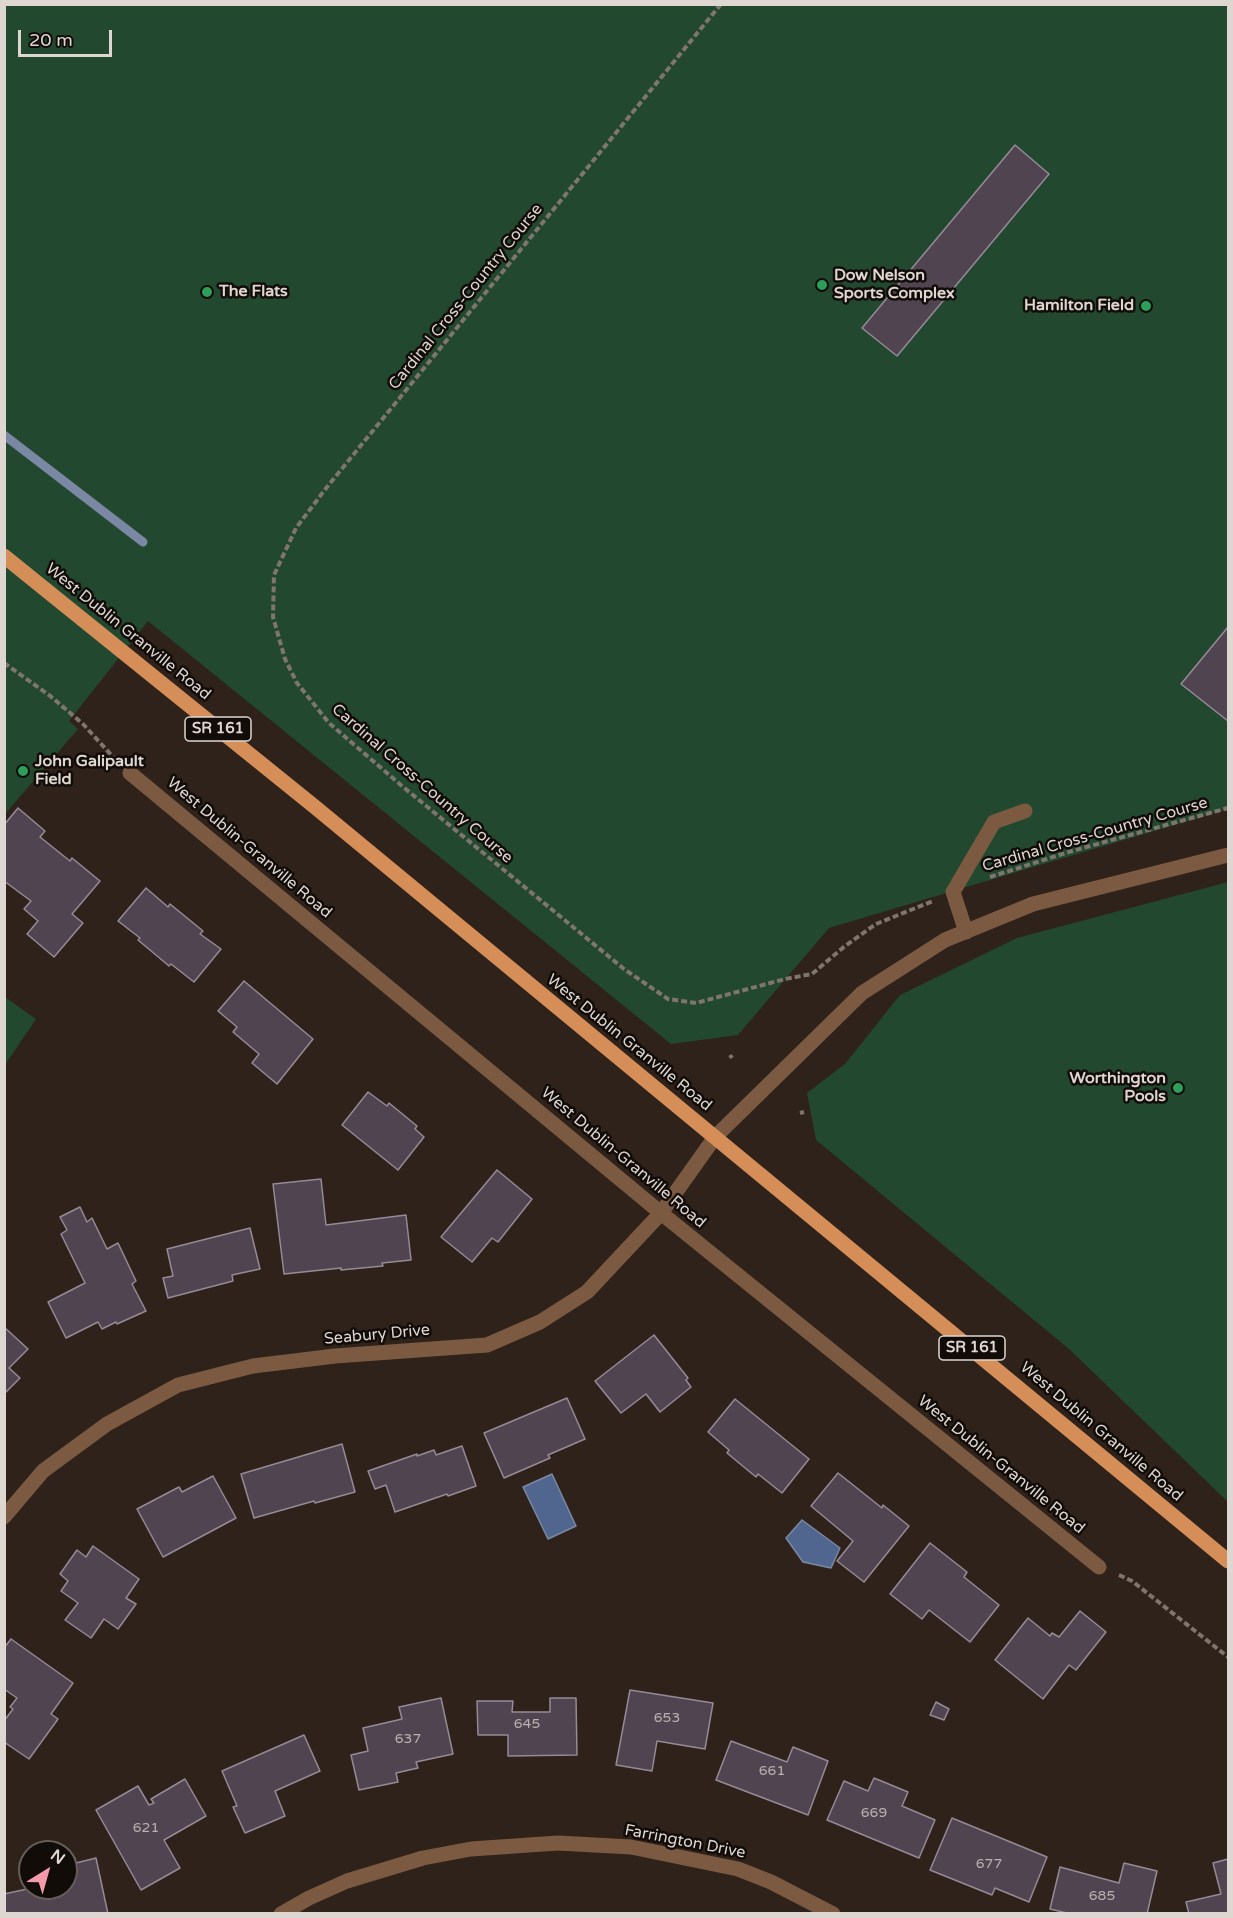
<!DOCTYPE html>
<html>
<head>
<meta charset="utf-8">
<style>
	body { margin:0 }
	#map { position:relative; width:1233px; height:1918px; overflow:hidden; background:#2e221a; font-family:"Varela Round",sans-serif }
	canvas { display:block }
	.frame { position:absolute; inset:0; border:6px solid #ded6d1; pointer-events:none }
	.north { position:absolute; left:18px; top:1840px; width:60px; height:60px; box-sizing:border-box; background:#120c09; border:2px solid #645d59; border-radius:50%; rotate:37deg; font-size:16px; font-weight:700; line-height:24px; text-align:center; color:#ded6d1 }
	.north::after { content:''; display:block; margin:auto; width:21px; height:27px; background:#f39aac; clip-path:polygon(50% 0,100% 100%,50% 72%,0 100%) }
	.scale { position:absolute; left:18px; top:30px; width:94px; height:27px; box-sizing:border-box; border:3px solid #ded6d1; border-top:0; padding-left:8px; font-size:18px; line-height:21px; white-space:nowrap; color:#ded6d1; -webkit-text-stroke:4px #120c09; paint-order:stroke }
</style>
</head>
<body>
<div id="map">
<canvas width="1233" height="1918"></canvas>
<div class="frame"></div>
<div class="north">N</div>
<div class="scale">20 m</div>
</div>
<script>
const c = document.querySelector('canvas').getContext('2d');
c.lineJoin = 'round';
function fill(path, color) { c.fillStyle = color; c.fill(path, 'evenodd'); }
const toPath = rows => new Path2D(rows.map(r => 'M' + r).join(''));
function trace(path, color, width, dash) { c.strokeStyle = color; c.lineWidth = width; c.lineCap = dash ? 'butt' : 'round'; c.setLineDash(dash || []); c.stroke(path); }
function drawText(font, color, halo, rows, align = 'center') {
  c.font = font + ' "Varela Round",sans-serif'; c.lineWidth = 5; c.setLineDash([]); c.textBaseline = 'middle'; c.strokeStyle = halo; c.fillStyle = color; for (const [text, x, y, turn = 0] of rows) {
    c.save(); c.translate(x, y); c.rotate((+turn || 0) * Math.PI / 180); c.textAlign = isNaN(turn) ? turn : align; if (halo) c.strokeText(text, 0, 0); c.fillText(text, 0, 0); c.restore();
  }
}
fill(toPath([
	[4,5,1228,5,1228,809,829,928,738,1035,671,1044,148,621,69,721,78,729,5,814],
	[1228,882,1228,1502,1069,1349,816,1140,807,1093,845,1064,900,995,1017,938],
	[5,997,36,1019,5,1065]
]), '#22492f');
const water = toPath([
	[552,1474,576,1526,548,1539,523,1487,552,1474],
	[802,1520,840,1548,831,1568,803,1562,786,1538,802,1520]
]);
fill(water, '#51668f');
trace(water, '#7b88a3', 1.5);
trace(toPath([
	[4,435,143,542]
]), '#7b88a3', 9);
const building = toPath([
	[1015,145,1049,174,897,356,862,328,1015,145],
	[1228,627,1228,721,1181,684,1228,627],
	[18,808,45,831,40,837,70,861,72,858,100,881,72,914,83,923,54,957,27,934,38,921,24,909,31,901,4,881,4,825,18,808],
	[146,888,168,907,170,904,203,931,200,934,221,949,194,982,171,964,169,966,138,940,140,938,118,921,146,888],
	[244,981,313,1039,277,1084,252,1063,259,1054,233,1032,237,1027,218,1011,244,981],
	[368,1092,387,1106,389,1103,417,1126,415,1129,424,1137,398,1170,342,1125,368,1092],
	[497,1170,532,1199,498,1242,492,1238,472,1262,441,1237,497,1170],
	[321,1179,326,1225,406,1215,411,1260,382,1263,383,1266,341,1270,341,1268,284,1274,273,1184,321,1179],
	[80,1207,87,1222,92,1218,107,1249,118,1243,136,1281,132,1284,146,1311,117,1324,116,1322,102,1329,98,1322,66,1338,48,1302,85,1283,61,1234,67,1230,60,1217,80,1207],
	[250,1228,260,1269,232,1275,233,1281,168,1298,163,1278,173,1276,167,1249,250,1228],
	[4,1327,28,1349,9,1368,20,1378,4,1394,4,1327],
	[654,1335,688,1378,686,1380,691,1387,660,1412,646,1394,621,1413,595,1381,654,1335],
	[567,1398,585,1439,548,1455,550,1458,504,1478,484,1433,567,1398],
	[735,1399,809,1459,782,1493,758,1474,756,1477,727,1453,729,1450,708,1432,735,1399],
	[342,1444,355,1492,315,1503,314,1501,254,1518,241,1474,342,1444],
	[462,1446,476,1486,448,1496,447,1494,395,1512,386,1485,375,1489,368,1471,417,1454,417,1456,434,1450,436,1455,462,1446],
	[838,1473,882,1508,883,1505,909,1526,864,1582,837,1561,853,1541,811,1506,838,1473],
	[213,1476,236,1518,163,1557,137,1509,179,1487,182,1492,213,1476],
	[930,1543,967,1572,964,1577,999,1605,970,1642,929,1610,922,1619,890,1594,930,1543],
	[93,1546,139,1579,126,1598,136,1604,118,1629,104,1619,91,1638,65,1620,78,1603,61,1591,68,1581,60,1574,77,1550,86,1557,93,1546],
	[1080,1611,1106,1632,1076,1670,1069,1665,1043,1699,995,1660,1028,1618,1050,1636,1052,1633,1059,1637,1080,1611],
	[11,1639,73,1683,51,1714,58,1719,29,1759,4,1742,4,1721,13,1709,10,1707,17,1698,4,1689,4,1648,11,1639],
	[630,1690,713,1703,705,1749,657,1741,652,1771,616,1765,630,1690],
	[441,1698,453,1754,416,1762,418,1768,396,1773,398,1782,359,1790,351,1755,368,1751,363,1728,402,1719,399,1707,441,1698],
	[550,1698,576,1698,577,1755,508,1756,508,1735,478,1735,477,1701,513,1701,512,1712,550,1712,550,1698],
	[936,1702,949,1709,944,1720,930,1715,936,1702],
	[304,1735,320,1771,275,1791,285,1816,245,1833,233,1807,237,1806,222,1771,304,1735],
	[731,1741,787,1762,793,1747,828,1761,808,1815,716,1780,731,1741],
	[874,1778,908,1792,902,1806,935,1820,919,1858,827,1820,844,1781,868,1791,874,1778],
	[185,1779,206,1816,164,1840,180,1868,141,1890,96,1810,138,1786,149,1805,154,1803,151,1799,185,1779],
	[952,1818,1047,1857,1029,1902,995,1888,992,1895,930,1870,952,1818],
	[75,1858,76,1863,96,1858,108,1914,4,1914,4,1894,32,1888,66,1888,66,1860,75,1858],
	[1228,1859,1228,1914,1189,1914,1186,1902,1221,1894,1213,1863,1228,1859],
	[1124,1863,1157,1871,1147,1914,1071,1914,1050,1909,1060,1867,1119,1883,1124,1863]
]);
fill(building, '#4f444f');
trace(building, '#968a97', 1.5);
trace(toPath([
	[721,4,327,487,296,528,274,575,273,617,285,659,297,683,329,723,402,786,624,969,668,999,696,1003,785,979,812,974,845,946,876,924,933,901],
	[4,663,49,695,83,724,114,758],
	[990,877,1072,851,1228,808],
	[730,1055,732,1058],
	[800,1113,804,1112],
	[1119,1575,1132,1581,1228,1657]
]), '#7f756e', 4, [6, 3]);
trace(toPath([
	[966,932,953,892,994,822,1025,811],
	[715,1137,862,993,945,940,1033,904,1228,855]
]), '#7c5a41', 15);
trace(toPath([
	[130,773,661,1213,1099,1567],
	[4,1517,43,1471,107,1424,178,1385,253,1366,335,1356,487,1345,540,1322,587,1292,661,1213,715,1137],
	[281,1914,309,1898,347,1881,423,1858,471,1849,558,1843,631,1847,738,1869,771,1882,833,1914]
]), '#7c5a41', 15);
trace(toPath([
	[4,556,315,807,1228,1561]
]), '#d58e58', 15);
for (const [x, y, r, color] of [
	[822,285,6,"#2e9e5b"],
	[207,292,6,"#2e9e5b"],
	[1146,306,6,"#2e9e5b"],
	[23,771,6,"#2e9e5b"],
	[1178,1088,6,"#2e9e5b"]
]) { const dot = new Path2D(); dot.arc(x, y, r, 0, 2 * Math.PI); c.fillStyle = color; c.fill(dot); trace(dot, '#120c09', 2); }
drawText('14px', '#bab2b0', null, [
	["653",667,1718],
	["645",527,1724],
	["637",408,1739],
	["661",772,1771],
	["669",874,1813],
	["621",146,1828],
	["677",989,1864],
	["685",1102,1896]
]);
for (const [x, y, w] of [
	[218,729,66],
	[972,1348,66]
]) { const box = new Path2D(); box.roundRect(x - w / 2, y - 12, w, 24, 4.5); c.fillStyle = '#120c09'; c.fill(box); trace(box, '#ded6d1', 1.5); }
drawText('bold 15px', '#ded6d1', null, [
	["SR 161",218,729],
	["SR 161",972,1348]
]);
drawText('bold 16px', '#ded6d1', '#120c09', [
	["Dow Nelson",834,276],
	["Sports Complex",834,294],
	["The Flats",219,292],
	["Hamilton Field",1134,306,"right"],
	["John Galipault",35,762],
	["Field",35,780],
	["Worthington",1166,1079,"right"],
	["Pools",1166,1097,"right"]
], 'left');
drawText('16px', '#ded6d1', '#120c09', [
	["Cardinal Cross-Country Course",466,297,-51],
	["West Dublin Granville Road",128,632,39],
	["Cardinal Cross-Country Course",422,784,41],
	["Cardinal Cross-Country Course",1095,835,-16],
	["West Dublin-Granville Road",249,848,40],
	["West Dublin Granville Road",629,1043,39],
	["West Dublin-Granville Road",623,1158,40],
	["Seabury Drive",377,1335,-5],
	["West Dublin Granville Road",1101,1432,40],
	["West Dublin-Granville Road",1001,1465,39],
	["Farrington Drive",685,1842,11]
]);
</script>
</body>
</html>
